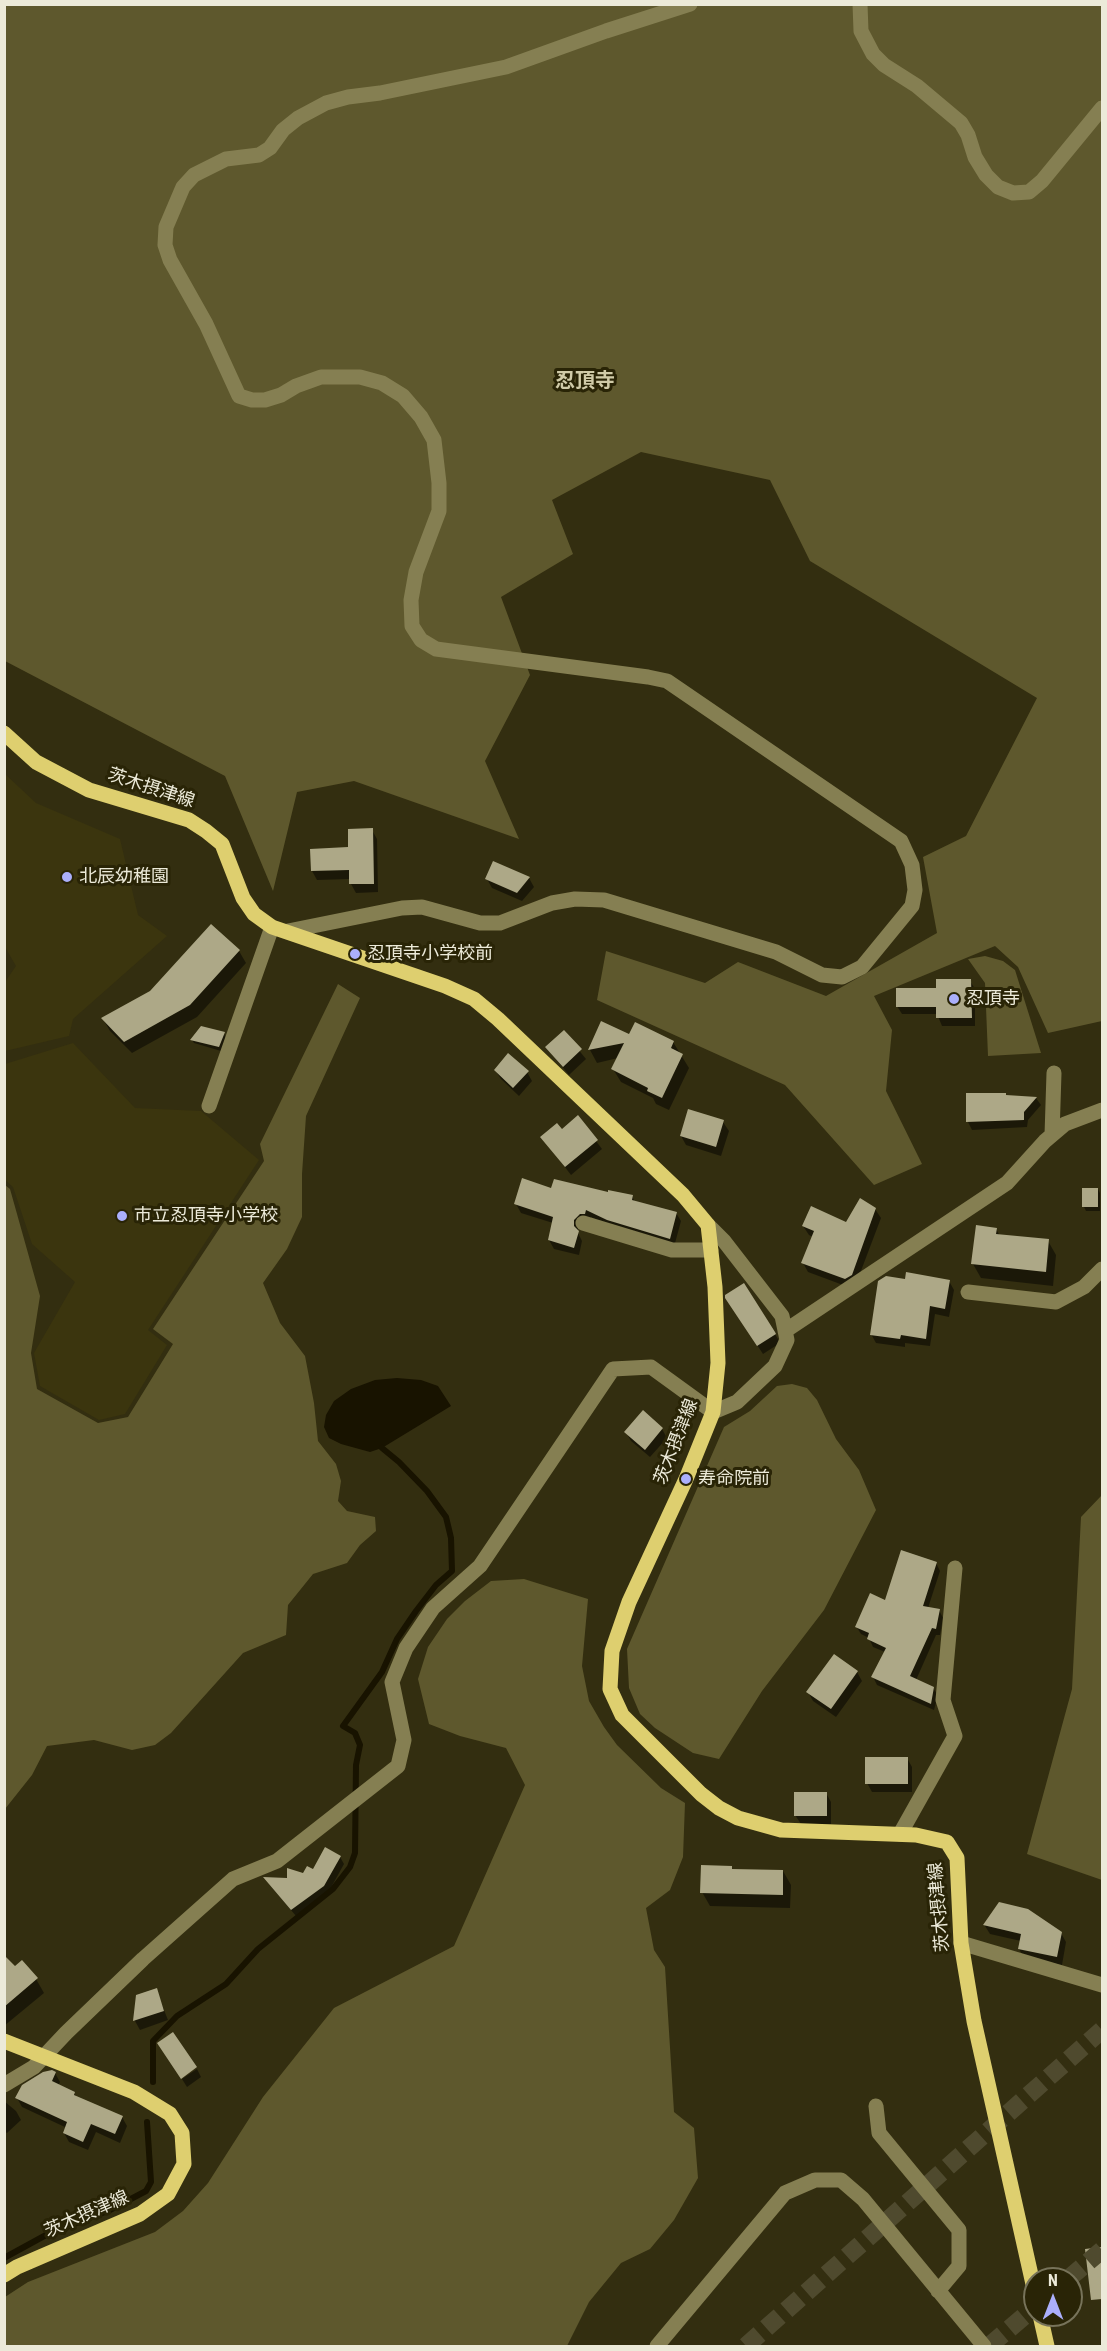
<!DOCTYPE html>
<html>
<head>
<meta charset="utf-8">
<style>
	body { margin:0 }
	#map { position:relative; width:1107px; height:2351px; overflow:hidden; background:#332e10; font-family:"Roboto Condensed",sans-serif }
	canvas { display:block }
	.frame { position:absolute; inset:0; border:6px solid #ecead9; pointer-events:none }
	.north { position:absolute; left:1023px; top:2267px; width:60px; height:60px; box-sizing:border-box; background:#292406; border:2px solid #77735a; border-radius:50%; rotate:0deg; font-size:16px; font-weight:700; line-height:24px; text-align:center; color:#ecead9 }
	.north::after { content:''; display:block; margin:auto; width:21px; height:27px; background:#abaffb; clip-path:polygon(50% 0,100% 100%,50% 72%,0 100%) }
</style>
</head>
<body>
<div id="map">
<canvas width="1107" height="2351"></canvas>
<div class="frame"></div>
<div class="north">N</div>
</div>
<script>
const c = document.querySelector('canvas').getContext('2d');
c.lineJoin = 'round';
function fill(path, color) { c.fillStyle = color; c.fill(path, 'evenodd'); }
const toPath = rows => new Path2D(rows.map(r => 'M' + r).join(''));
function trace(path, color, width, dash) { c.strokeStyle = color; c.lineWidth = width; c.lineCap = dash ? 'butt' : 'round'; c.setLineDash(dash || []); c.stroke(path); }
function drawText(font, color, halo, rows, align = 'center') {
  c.font = font + ' "Roboto Condensed","Noto Sans JP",sans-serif'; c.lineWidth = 6; c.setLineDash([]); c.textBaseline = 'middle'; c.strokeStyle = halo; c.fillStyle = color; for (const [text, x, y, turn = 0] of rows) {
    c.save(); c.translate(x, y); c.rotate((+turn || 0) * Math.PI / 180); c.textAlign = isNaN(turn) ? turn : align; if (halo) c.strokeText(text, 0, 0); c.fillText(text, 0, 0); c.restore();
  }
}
fill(toPath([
	[5,774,36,803,120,839,138,915,167,936,73,1019,69,1036,5,1051,5,982,16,966,5,947],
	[73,1043,135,1108,201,1111,259,1160,148,1330,167,1345,125,1414,99,1420,40,1386,34,1353,75,1282,32,1244,13,1187,5,1180,5,1064]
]), '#3b350e');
fill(toPath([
	[4,5,1102,5,1102,1021,1048,1033,1018,967,995,946,874,996,892,1030,886,1091,922,1164,874,1185,785,1085,597,1000,606,951,705,983,738,962,826,996,937,933,923,857,966,836,1037,698,810,561,770,480,641,452,552,500,573,554,501,597,530,675,485,761,519,839,354,781,297,792,273,891,225,776,5,661],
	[985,956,1003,961,1015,970,1041,1053,988,1056,985,983,968,959],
	[338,984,360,998,306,1116,302,1174,302,1217,287,1249,263,1283,280,1323,305,1356,314,1403,318,1441,336,1464,341,1481,338,1501,347,1511,375,1517,376,1531,360,1545,347,1563,313,1574,288,1605,286,1635,243,1653,171,1733,155,1745,132,1750,94,1740,47,1746,32,1775,5,1809,5,1185,10,1189,40,1296,31,1353,37,1389,98,1423,128,1417,173,1344,153,1329,264,1161,260,1144],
	[792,1384,807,1388,817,1400,836,1439,859,1470,876,1510,824,1610,762,1691,719,1759,693,1753,655,1728,640,1714,629,1688,627,1649,724,1427,750,1411,777,1386],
	[1102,1495,1102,1880,1027,1854,1072,1689,1081,1517],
	[524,1579,588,1599,582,1666,589,1701,604,1727,617,1745,661,1788,685,1803,683,1857,670,1890,646,1908,654,1950,665,1967,674,2112,694,2128,698,2178,674,2220,650,2249,621,2263,589,2302,567,2346,5,2346,5,2297,28,2282,155,2232,183,2211,208,2183,263,2097,334,2008,454,1946,525,1785,506,1748,460,1736,429,1724,418,1679,428,1647,447,1619,465,1601,491,1581]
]), '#5e582d');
fill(toPath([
	[397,1378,421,1380,438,1386,451,1406,382,1448,370,1452,341,1444,329,1438,324,1427,326,1415,334,1401,351,1389,375,1380]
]), '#181300');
fill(toPath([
	[372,830,377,839,378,892,356,893,351,884,350,879,317,880,312,871,350,849],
	[494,863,529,878,534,887,522,901,492,888,487,879],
	[239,951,246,963,197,1017,132,1053,110,1031,103,1019],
	[970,981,975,989,975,1026,942,1026,937,1014,902,1014,897,1006,937,989],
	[602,1023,630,1036,673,1042,689,1068,669,1110,656,1104,653,1098,621,1082,613,1069,618,1058,597,1063,590,1050],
	[564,1032,586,1059,569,1075,547,1048],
	[224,1034,226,1038,221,1051,194,1043,192,1040],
	[495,1070,527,1072,532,1081,519,1096,501,1079],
	[968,1095,1036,1098,1041,1105,1028,1120,1027,1127,972,1130,968,1122],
	[723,1122,729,1131,721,1156,686,1145,681,1136],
	[562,1131,596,1141,602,1149,571,1175,542,1137],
	[1098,1189,1100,1193,1100,1211,1086,1211,1084,1207],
	[552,1190,632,1196,635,1202,676,1213,681,1221,674,1247,613,1228,591,1217,590,1222,585,1222,578,1229,578,1233,582,1241,579,1255,554,1249,549,1240,553,1223,521,1213,516,1204],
	[875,1209,881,1218,856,1284,851,1288,808,1272,803,1263,813,1237,809,1235,803,1226,847,1224],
	[996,1229,1000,1236,1048,1241,1056,1255,1053,1286,981,1278,973,1264],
	[906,1280,949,1281,954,1290,949,1317,935,1314,930,1346,905,1343,905,1347,876,1343,871,1334],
	[732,1307,773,1330,780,1343,763,1354],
	[662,1429,667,1438,650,1457,631,1441,626,1432],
	[936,1563,940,1571,928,1608,939,1610,943,1618,940,1635,936,1635,916,1680,933,1688,938,1695,934,1710,877,1685,873,1677,885,1652,873,1647,869,1638,861,1634,856,1626],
	[834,1656,857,1672,862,1681,836,1717,813,1701,808,1692],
	[907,1758,912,1767,912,1792,872,1792,867,1783],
	[826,1793,831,1802,831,1824,801,1824,795,1815],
	[340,1857,344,1864,328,1893,296,1916,269,1884,314,1871],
	[731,1867,733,1870,783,1871,791,1885,790,1908,710,1906,702,1892],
	[1000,1904,1061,1933,1066,1942,1062,1965,1024,1958,1019,1949,1021,1941,990,1934,985,1926],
	[4,1968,15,1968,36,1979,44,1993,4,2026],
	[156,1990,168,2020,140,2030,135,2021,138,1996],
	[197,2069,201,2077,187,2087,182,2079],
	[55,2073,60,2082,58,2086,74,2093,77,2098,122,2117,127,2126,120,2143,96,2132,88,2150,69,2142,64,2133,67,2128,22,2107,17,2098],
	[4,2101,16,2111,21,2120,7,2133,4,2131],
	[1102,2249,1102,2285,1095,2286,1087,2251]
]), '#0007');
trace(toPath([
	[153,2082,153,2041,177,2016,226,1984,258,1949,333,1889,350,1867,355,1853,356,1765,360,1745,355,1733,343,1726,382,1672,397,1639,416,1611,436,1585,452,1571,451,1538,446,1517,427,1491,399,1462,382,1448],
	[4,2258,46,2235,110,2210,146,2191,151,2182,147,2122]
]), '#181300', 6);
fill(toPath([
	[373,828,374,884,349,884,349,870,311,871,310,849,348,847,348,829],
	[493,861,530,877,517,893,485,879],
	[211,924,240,950,190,1005,124,1042,101,1018,150,991],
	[936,979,971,979,972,1018,936,1018,936,1007,896,1007,896,988,936,988],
	[601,1021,629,1034,635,1022,674,1041,671,1048,683,1054,662,1098,647,1091,648,1088,611,1069,624,1043,588,1050],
	[201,1026,225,1032,219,1047,190,1040],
	[564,1030,582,1049,563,1067,545,1047],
	[508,1053,529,1071,513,1088,494,1070],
	[966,1093,1006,1093,1006,1095,1037,1097,1024,1112,1024,1120,966,1122],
	[688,1109,724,1120,716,1147,680,1136],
	[578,1115,598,1140,565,1167,540,1137,557,1123,562,1129],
	[522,1178,551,1188,554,1179,608,1192,608,1190,633,1195,632,1200,677,1212,670,1239,607,1220,586,1210,585,1214,580,1214,574,1220,574,1226,579,1231,574,1248,548,1240,553,1217,514,1204],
	[1082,1188,1098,1188,1098,1207,1082,1207],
	[860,1198,876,1208,852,1275,845,1279,801,1263,814,1231,802,1226,811,1206,846,1222],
	[976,1225,997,1228,996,1234,1049,1239,1046,1272,971,1264],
	[906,1272,950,1280,945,1309,930,1306,926,1339,901,1335,900,1339,870,1335,878,1281,886,1276,905,1279],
	[744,1283,775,1332,776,1334,757,1346,725,1298,725,1295],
	[643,1410,663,1428,645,1450,624,1432],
	[901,1550,937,1562,923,1606,940,1609,936,1629,932,1628,910,1676,934,1687,931,1704,871,1677,886,1648,867,1639,869,1633,855,1627,870,1593,885,1600],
	[834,1654,858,1671,831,1709,806,1692],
	[865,1757,908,1757,908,1784,865,1784],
	[794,1792,827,1792,827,1816,794,1816],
	[325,1847,341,1856,324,1886,291,1910,263,1877,287,1878,287,1868,303,1873,307,1866,313,1869],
	[701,1865,732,1866,732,1869,783,1870,783,1895,700,1893],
	[999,1902,1028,1909,1062,1932,1057,1957,1018,1949,1021,1934,983,1925],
	[4,1955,15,1966,22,1960,38,1978,4,2007],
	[157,1988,164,2011,133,2021,136,1995],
	[173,2032,197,2067,181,2079,157,2043],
	[52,2070,56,2072,52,2081,75,2092,74,2095,123,2116,115,2134,91,2124,83,2142,63,2133,67,2122,15,2098,22,2085,43,2072],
	[1102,2247,1102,2299,1091,2300,1085,2249]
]), '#ada887');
trace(toPath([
	[1068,2279,1102,2250],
	[746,2346,1102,2030],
	[989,2346,1035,2307]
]), '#4f4a2e', 18, [18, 9]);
trace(toPath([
	[860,4,861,31,873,54,884,65,917,86,961,123,968,135,975,157,986,175,998,187,1013,193,1029,192,1042,181,1102,108],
	[288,931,402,908,422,907,480,923,500,923,552,903,575,899,604,900,776,952,822,975,842,977,862,967,912,906,915,890,912,865,901,841,667,681,648,677,436,649,421,640,412,626,411,600,416,572,439,511,439,483,434,440,421,417,403,396,382,383,360,377,321,377,296,386,281,395,265,400,252,400,239,396,206,324,170,260,165,245,166,227,183,187,194,175,226,159,259,155,270,148,283,130,298,118,326,103,348,97,380,93,506,67,606,31,690,4],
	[209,1106,272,927],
	[1052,1135,1054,1073],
	[583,1223,672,1250,711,1250],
	[968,1292,1056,1302,1084,1287,1102,1269],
	[785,1331,1007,1183,1045,1141,1065,1124,1102,1110],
	[900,1834,955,1736,943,1700,955,1568],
	[961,1943,1102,1985],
	[4,2085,34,2067,66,2033,143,1959,233,1879,277,1861,398,1766,404,1740,392,1682,406,1648,433,1608,480,1566,613,1369,651,1367,713,1412,737,1402,775,1366,787,1340,782,1316,724,1241,708,1225],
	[876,2106,879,2133,959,2230,959,2266,938,2291],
	[657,2346,785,2193,815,2180,841,2180,863,2199,984,2346]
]), '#857f52', 15);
trace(toPath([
	[4,733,36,762,89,790,189,820,206,831,222,844,243,898,254,914,272,927,445,986,474,999,498,1019,683,1195,708,1225,715,1287,718,1363,713,1412,686,1479,629,1602,612,1651,610,1689,622,1715,701,1794,719,1808,738,1818,781,1830,916,1835,947,1842,957,1858,961,1943,974,2021,1035,2293],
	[4,2041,134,2092,170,2114,182,2133,184,2164,168,2194,140,2214,17,2267,4,2275],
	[1040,2315,1047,2346]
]), '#decf6f', 15);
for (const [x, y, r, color] of [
	[67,877,6,"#abaffb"],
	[355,954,6,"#abaffb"],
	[954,999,6,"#abaffb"],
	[122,1216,6,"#abaffb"],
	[686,1479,6,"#abaffb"]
]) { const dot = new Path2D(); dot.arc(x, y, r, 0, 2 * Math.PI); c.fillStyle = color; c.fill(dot); trace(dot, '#292406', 2); }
drawText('18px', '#ecead9', '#292406', [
	["茨木摂津線",151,789,18],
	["茨木摂津線",677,1442,-69],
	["茨木摂津線",940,1907,-95],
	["茨木摂津線",87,2215,-24]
]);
drawText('18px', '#ecead9', '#292406', [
	["北辰幼稚園",79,877],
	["忍頂寺小学校前",367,954],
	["忍頂寺",966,999],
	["市立忍頂寺小学校",134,1216],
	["寿命院前",698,1479]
], 'left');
drawText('bold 20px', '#d0cba8', '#292406', [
	["忍頂寺",585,382]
]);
</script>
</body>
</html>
